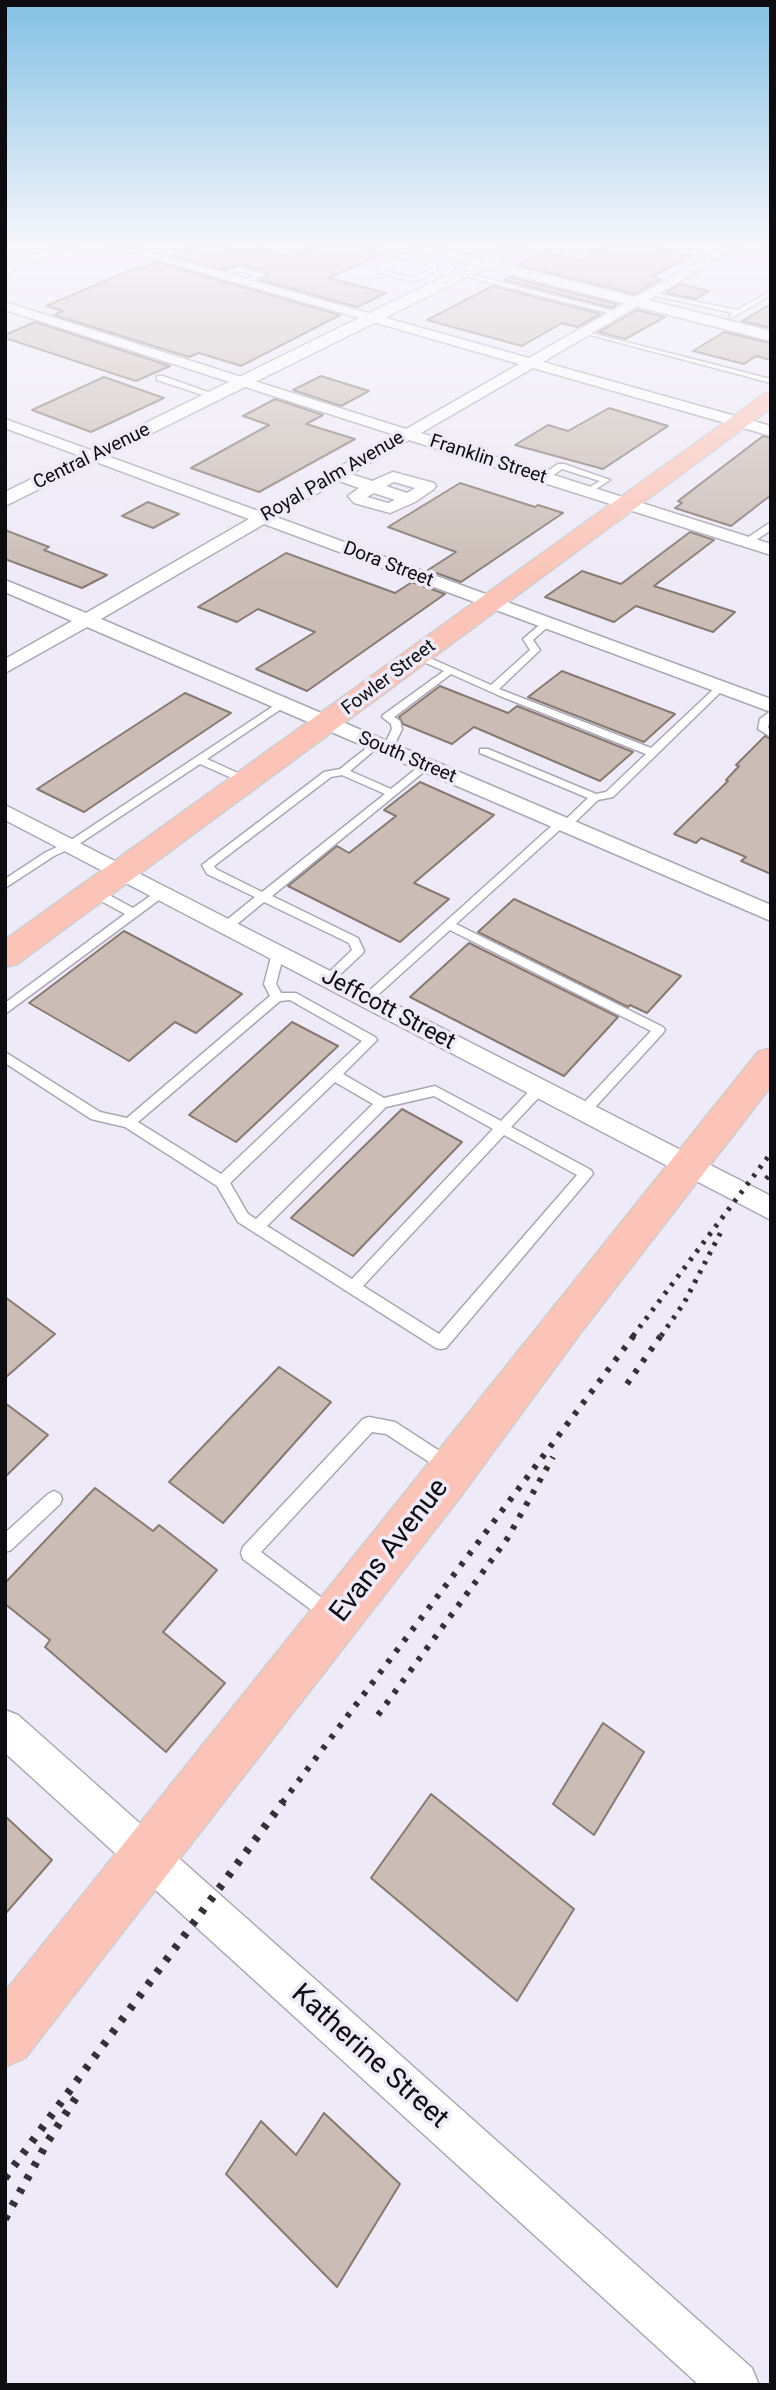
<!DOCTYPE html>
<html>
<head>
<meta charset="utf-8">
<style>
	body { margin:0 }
	#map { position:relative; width:776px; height:2390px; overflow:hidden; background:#eeeaf7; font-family:Roboto,sans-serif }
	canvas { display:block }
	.frame { position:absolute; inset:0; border:7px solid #0d0c10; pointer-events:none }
</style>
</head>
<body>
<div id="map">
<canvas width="776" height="2390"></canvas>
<div class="frame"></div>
</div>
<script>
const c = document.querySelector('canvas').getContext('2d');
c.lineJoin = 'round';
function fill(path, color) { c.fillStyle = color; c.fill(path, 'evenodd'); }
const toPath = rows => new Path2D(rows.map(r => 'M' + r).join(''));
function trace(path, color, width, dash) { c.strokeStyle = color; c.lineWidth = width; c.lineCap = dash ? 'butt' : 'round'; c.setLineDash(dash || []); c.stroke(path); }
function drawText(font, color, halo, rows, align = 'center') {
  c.font = font + ' Roboto,sans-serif'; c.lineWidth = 7; c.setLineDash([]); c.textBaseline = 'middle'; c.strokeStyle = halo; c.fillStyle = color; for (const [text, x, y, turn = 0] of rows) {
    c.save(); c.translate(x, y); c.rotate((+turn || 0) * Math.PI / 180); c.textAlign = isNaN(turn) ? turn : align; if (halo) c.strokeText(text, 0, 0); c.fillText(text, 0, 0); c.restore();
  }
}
const building = toPath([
	[195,246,223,246,248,253,259,248,291,257,315,246,362,246,382,254,329,278,386,293,357,307,260,280,268,276,265,271,239,264,223,270,173,256,195,246],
	[608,246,651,246,691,256,651,277,661,279,635,294,518,265,545,251,579,261,608,246],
	[157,262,340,315,241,366,199,353,189,357,54,315,63,311,46,306,138,267,143,268,157,262],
	[509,277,617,304,612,308,505,280,509,277],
	[680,284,709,291,696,299,666,293,680,284],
	[493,286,601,314,577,327,562,323,522,346,427,320,493,286],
	[771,304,771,328,742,321,771,304],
	[637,310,665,317,625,339,599,332,637,310],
	[35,322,170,366,136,381,5,338,5,335,35,322],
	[724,332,771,343,771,360,756,356,744,364,693,351,724,332],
	[321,376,369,391,341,406,293,390,321,376],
	[104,377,164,398,91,432,32,410,104,377],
	[275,399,323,415,306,424,355,439,259,492,191,468,269,425,243,416,275,399],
	[609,408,668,426,603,469,515,445,548,425,568,431,609,408],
	[763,436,771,438,771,495,731,526,675,508,682,503,678,501,763,436],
	[460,483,535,507,538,505,563,513,461,582,428,570,456,552,388,527,460,483],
	[148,502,179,514,153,528,122,516,148,502],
	[5,530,49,547,44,550,107,575,82,588,5,559,5,530],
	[690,532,714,540,654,586,735,612,713,632,636,606,614,622,545,597,582,571,621,584,690,532],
	[286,553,395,593,412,582,445,594,307,691,256,669,315,632,258,609,237,622,198,607,286,553],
	[562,671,575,676,675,714,644,742,528,697,562,671],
	[440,686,508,713,517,706,633,752,600,781,474,727,452,744,403,724,399,717,440,686],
	[185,693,231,713,84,812,37,789,185,693],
	[765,736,771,739,771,874,741,861,746,857,701,838,696,843,674,834,728,781,726,780,739,766,736,765,765,736],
	[420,782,494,815,414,883,449,899,400,942,288,886,337,846,349,853,396,816,384,810,420,782],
	[514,899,681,976,647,1013,630,1005,628,1007,478,932,514,899],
	[124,931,242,994,196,1033,175,1022,129,1061,29,1003,124,931],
	[469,943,618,1017,564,1076,410,997,469,943],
	[292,1022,338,1046,236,1142,189,1115,292,1022],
	[402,1109,462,1142,353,1256,291,1218,402,1109],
	[5,1297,55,1334,5,1378,5,1297],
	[279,1367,331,1402,223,1523,169,1482,279,1367],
	[5,1403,48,1435,5,1477,5,1403],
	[95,1488,153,1531,159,1525,217,1570,163,1632,225,1683,166,1752,45,1647,50,1640,5,1604,5,1583,95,1488],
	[603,1723,644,1752,594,1835,553,1804,603,1723],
	[431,1794,574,1909,517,2001,371,1878,431,1794],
	[5,1816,52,1860,5,1914,5,1816],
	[324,2113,400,2184,337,2287,226,2174,261,2121,296,2155,324,2113]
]);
fill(building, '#cbbdb6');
trace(building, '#867a73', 2);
const service = toPath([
	[364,246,375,246,429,261,436,264,438,269,421,279,410,281,378,273,378,268,401,256,364,246],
	[408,258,425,263,432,268,417,276,410,277,383,271,408,258],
	[238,267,264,274,265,275,244,284,242,281,256,275,238,271,219,277,216,275,238,267],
	[462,272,618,312,619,313,616,315,460,275,462,272],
	[771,291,771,295,732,318,729,316,733,313,647,294,650,292,737,310,771,291],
	[583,331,771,379,771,383,583,333,583,331],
	[157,376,163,376,219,396,212,398,157,380,157,376],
	[558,464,564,464,610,480,588,494,584,492,585,490,600,481,562,469,546,480,540,480,540,476,558,464],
	[768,524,771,524,771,530,750,544,744,544,744,540,768,524],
	[543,622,551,624,533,640,540,650,499,689,651,748,718,685,726,687,613,797,598,800,570,827,563,827,456,924,663,1027,665,1030,663,1033,588,1115,583,1117,578,1115,576,1112,578,1109,651,1031,450,930,370,1002,366,1003,360,999,557,821,564,821,588,798,480,753,480,749,488,749,596,794,606,792,646,754,500,696,451,674,394,717,400,721,402,729,391,752,383,752,382,750,392,729,391,724,382,717,383,715,444,671,415,658,415,654,421,654,491,685,530,650,523,639,543,622],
	[278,703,287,705,207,759,251,779,251,783,243,783,200,764,76,846,54,856,5,888,5,879,46,852,68,842,278,703],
	[771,711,768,728,771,729,771,737,758,729,760,719,771,711],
	[374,742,378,743,378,747,350,771,391,789,422,764,430,764,431,766,272,896,358,938,364,951,362,954,332,982,328,983,322,979,352,950,349,943,264,902,231,929,223,929,223,923,255,897,207,874,202,865,324,772,340,769,374,742],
	[342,775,385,794,262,892,216,869,214,866,331,777,342,775],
	[163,887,169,891,167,894,5,1014,5,1003,125,914,90,895,90,889,98,889,133,908,163,887],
	[278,949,284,953,276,984,281,993,296,993,375,1037,377,1040,343,1074,384,1098,435,1086,501,1121,534,1086,544,1086,546,1089,544,1092,511,1127,591,1170,593,1174,446,1348,441,1349,436,1348,238,1222,217,1186,125,1127,91,1119,5,1063,5,1052,100,1112,127,1118,270,996,264,984,272,953,278,949],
	[290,1000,362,1041,221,1174,138,1122,280,1001,290,1000],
	[335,1082,373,1104,256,1219,248,1214,230,1183,335,1082],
	[434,1096,493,1129,352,1279,267,1226,386,1107,434,1096],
	[504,1135,577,1175,439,1334,363,1286,504,1135],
	[369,1417,395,1422,455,1461,457,1466,455,1471,449,1473,443,1471,386,1434,372,1432,261,1552,335,1608,338,1614,335,1620,329,1623,243,1559,241,1553,243,1547,363,1419,369,1417],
	[54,1491,60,1494,62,1499,60,1504,11,1550,5,1552,5,1533,48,1494,54,1491]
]);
const minor = toPath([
	[57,246,75,246,5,274,5,266,57,246],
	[109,246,129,246,529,358,725,246,740,246,543,362,771,426,771,436,533,368,421,433,771,544,771,555,409,440,351,474,372,481,393,472,434,483,436,486,434,489,415,502,390,513,354,503,348,496,359,488,339,481,276,517,771,699,771,712,264,524,101,619,771,905,771,921,87,627,5,673,5,659,72,621,5,592,5,580,86,613,249,519,5,428,5,419,261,512,395,435,5,310,5,302,406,429,519,364,109,246],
	[394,482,415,488,407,493,386,486,394,482],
	[374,493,395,500,388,503,367,497,374,493],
	[763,246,771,246,771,251,765,249,763,246],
	[5,805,771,1196,771,1220,5,820,5,805],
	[5,1710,18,1715,752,2368,759,2385,699,2385,5,1753,5,1710]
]);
const tertiary = toPath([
	[409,246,435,246,481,258,505,246,524,246,497,262,771,331,771,341,485,268,5,506,5,492,469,264,411,249,409,246]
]);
const primary = toPath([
	[771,392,771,408,17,964,5,967,5,940,764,394,771,392],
	[771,1048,771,1086,581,1332,457,1501,25,2058,5,2067,5,1992,758,1052,771,1048]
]);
trace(service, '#aba6b3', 3);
trace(minor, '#aba6b3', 3);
trace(tertiary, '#aba6b3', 3);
trace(primary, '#cfcecf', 3);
fill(service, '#fff');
fill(minor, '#fff');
fill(tertiary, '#fff');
fill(primary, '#fcc4b8');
trace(toPath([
	[766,1179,771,1173],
	[633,1336,771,1153],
	[661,1336,684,1303,723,1228]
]), '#333137', 5, [3.5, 7]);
trace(toPath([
	[627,1384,662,1334],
	[378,1715,507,1539,553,1457],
	[282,1803,635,1334]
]), '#333137', 6, [4.5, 9]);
trace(toPath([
	[5,2178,283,1802],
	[5,2219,48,2141,79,2093]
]), '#333137', 8, [5, 10]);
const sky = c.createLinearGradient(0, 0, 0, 581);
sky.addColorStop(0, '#83c0e3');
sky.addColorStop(0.42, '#f7f6fb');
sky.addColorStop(1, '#f7f6fb00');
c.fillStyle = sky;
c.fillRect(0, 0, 776, 581);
drawText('19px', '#0d0c10', '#eeeaf7', [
	["Central Avenue",92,457,-26],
	["Franklin Street",488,460,18],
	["Royal Palm Avenue",333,477,-30],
	["Dora Street",388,565,21],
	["Fowler Street",389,678,-37],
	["South Street",407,758,23]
]);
drawText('23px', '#0d0c10', '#eeeaf7', [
	["Jeffcott Street",388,1010,28]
]);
drawText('28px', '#0d0c10', '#eeeaf7', [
	["Evans Avenue",390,1551,-52],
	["Katherine Street",369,2057,42]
]);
</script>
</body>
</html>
